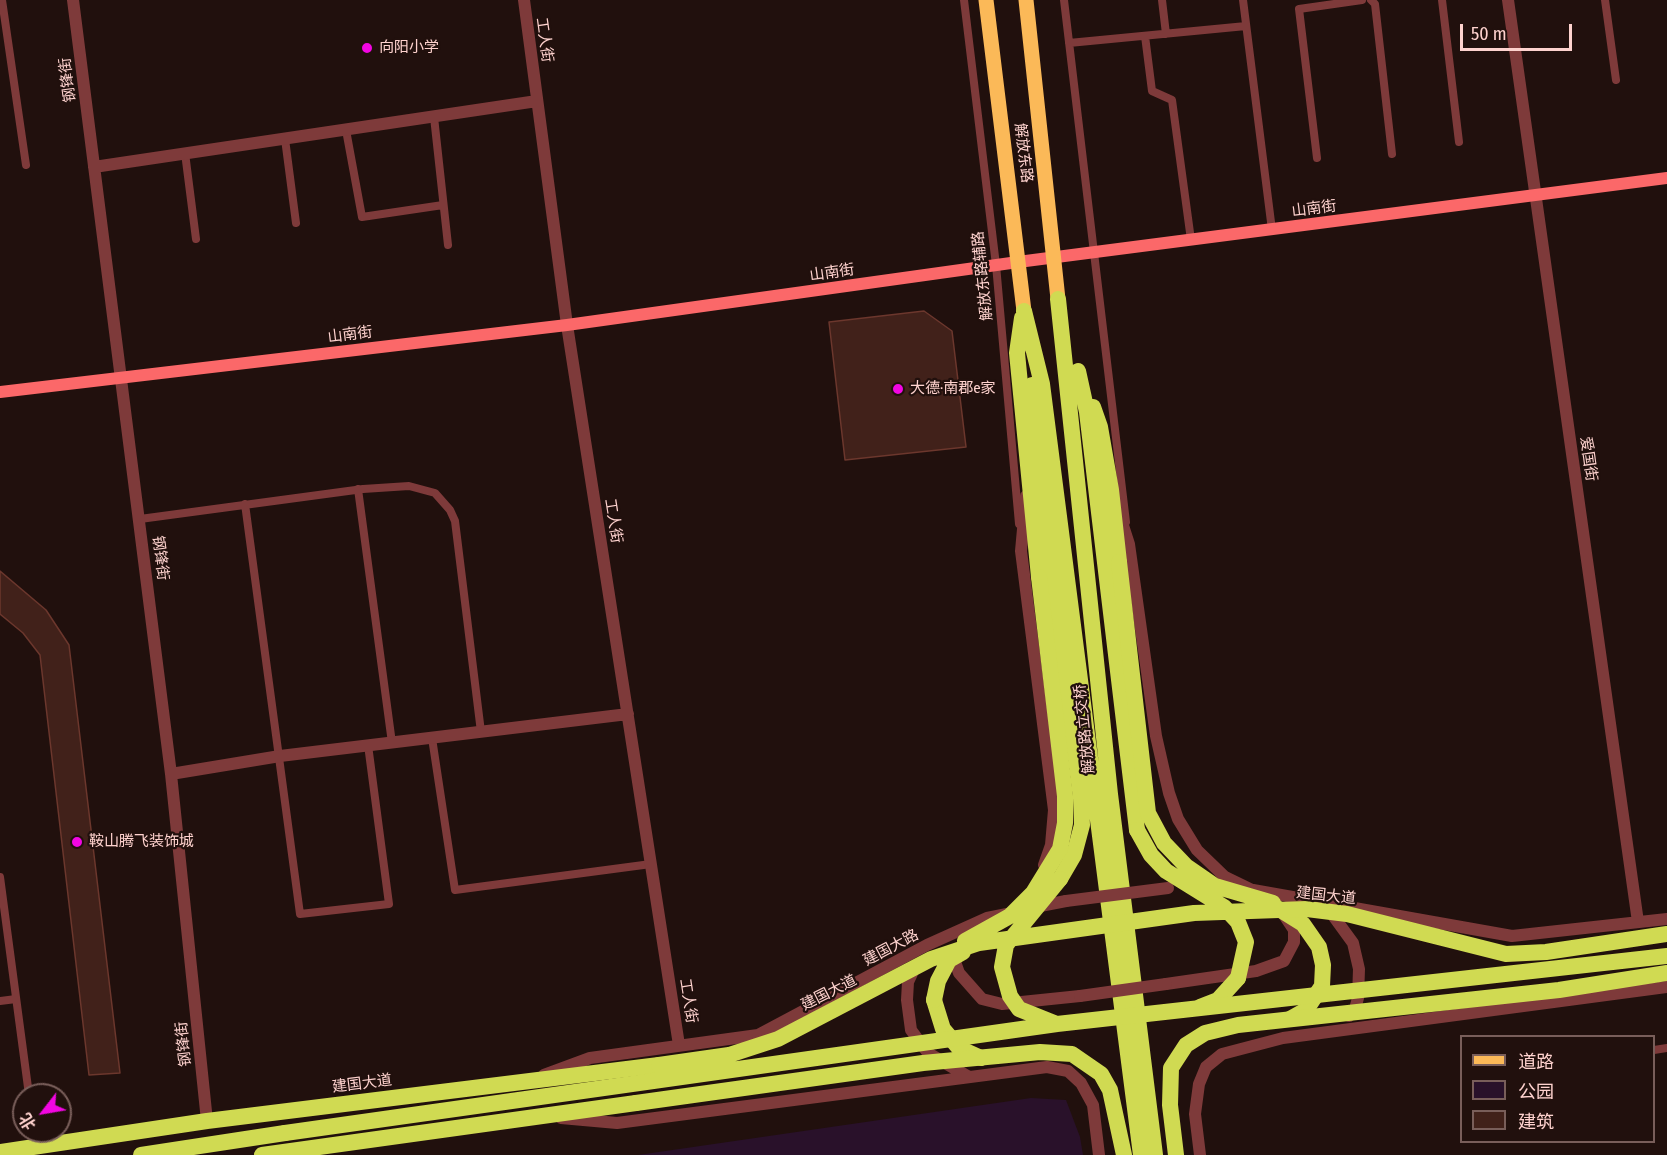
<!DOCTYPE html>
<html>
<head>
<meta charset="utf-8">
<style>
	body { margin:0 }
	#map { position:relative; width:1667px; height:1155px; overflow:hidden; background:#21100d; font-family:"Fira Sans Condensed","Noto Sans SC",sans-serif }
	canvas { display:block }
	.legend { position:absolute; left:1460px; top:1035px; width:195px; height:108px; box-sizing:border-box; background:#21100d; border:2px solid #795e5a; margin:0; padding:8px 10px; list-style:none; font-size:18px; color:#fed2ce }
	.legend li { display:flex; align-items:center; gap:12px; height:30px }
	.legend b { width:30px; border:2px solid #795e5a }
	.north { position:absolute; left:12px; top:1083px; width:60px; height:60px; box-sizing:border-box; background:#21100d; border:2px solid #795e5a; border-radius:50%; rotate:239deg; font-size:16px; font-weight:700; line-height:24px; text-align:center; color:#fed2ce }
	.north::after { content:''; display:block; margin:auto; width:21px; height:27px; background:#f206e2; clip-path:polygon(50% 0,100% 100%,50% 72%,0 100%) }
	.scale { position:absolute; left:1460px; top:24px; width:112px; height:27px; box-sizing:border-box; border:3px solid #fed2ce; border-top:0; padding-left:8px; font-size:18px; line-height:21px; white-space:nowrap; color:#fed2ce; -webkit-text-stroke:4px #21100d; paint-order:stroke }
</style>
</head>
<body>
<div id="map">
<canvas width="1667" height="1155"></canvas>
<ul class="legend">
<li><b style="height:8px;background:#fbb958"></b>道路</li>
<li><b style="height:16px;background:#29112a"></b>公园</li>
<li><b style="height:16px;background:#41211a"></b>建筑</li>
</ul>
<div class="north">北</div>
<div class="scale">50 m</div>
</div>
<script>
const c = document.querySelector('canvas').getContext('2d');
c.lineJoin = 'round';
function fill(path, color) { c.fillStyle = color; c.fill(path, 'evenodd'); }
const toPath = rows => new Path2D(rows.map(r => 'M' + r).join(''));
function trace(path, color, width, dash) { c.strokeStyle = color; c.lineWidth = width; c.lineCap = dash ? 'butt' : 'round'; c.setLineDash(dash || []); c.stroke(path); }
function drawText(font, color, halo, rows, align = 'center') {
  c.font = font + ' "Fira Sans Condensed","Noto Sans SC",sans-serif'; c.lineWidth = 4.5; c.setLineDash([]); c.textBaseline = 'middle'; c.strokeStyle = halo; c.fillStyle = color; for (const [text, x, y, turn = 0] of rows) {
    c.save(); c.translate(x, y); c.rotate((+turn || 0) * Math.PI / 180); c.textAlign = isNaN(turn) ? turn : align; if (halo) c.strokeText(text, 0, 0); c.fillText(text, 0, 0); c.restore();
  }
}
fill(toPath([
	[1031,1098,1066,1100,1080,1137,1083,1155,638,1155]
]), '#29112a');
const building = toPath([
	[924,311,952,331,966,447,845,460,829,322,924,311],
	[0,571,46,610,69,645,120,1073,89,1075,40,655,23,633,0,614,0,571]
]);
fill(building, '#41211a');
trace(building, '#6c372d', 1.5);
trace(toPath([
	[2,0,26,165],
	[964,0,996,265,1019,524],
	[1064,0,1126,522],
	[1162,0,1166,34],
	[1243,0,1272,230],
	[1371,0,1375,4,1392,154],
	[1442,0,1459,142],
	[1605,0,1616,80],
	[1145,36,1152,91,1172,100,1191,240],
	[1069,43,1246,26],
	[434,117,448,245],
	[346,130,362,217,443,205],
	[285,139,296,223],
	[185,153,196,239],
	[1317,158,1299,9,1362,0],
	[358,489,392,743],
	[245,504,300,914,389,904,368,745],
	[140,519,363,489,409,486,435,493,450,510,455,521,481,732],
	[432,738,455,890,651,864],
	[0,877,29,1095],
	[0,1001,16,999],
	[1654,1050,1667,1048],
	[33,1131,35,1147]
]), '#7e3a3a', 8);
trace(toPath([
	[73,0,171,774,207,1121],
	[524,0,567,325,679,1045],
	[1508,0,1638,922],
	[94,167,537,101],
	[1026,496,1021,551,1054,810,1051,845,1044,865],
	[1119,513,1129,544,1156,736,1169,793,1178,819,1197,850,1225,877,1260,894],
	[171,774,280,756,628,714],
	[1253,890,1512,936,1667,919],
	[1035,907,1066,901],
	[1329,910,1353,943,1359,969,1358,998,1355,1009,1349,1016],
	[954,951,953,956,959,973,982,999,1002,1004,1080,996],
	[915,967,908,982,907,1000,911,1030,928,1053,969,1077],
	[1166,984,1256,971,1284,961,1294,942,1294,930,1284,915],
	[544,1075,590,1058,758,1035,927,945,987,918,1007,914],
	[561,1118,617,1123,1047,1067,1068,1071,1081,1083,1093,1105,1099,1155],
	[1200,1155,1195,1114,1199,1084,1206,1067,1222,1054,1283,1038,1667,987]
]), '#7e3a3a', 12);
trace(toPath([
	[0,392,567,325,1018,262,1667,178]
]), '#fb6869', 12);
trace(toPath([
	[986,0,1024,311],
	[1026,0,1058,299]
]), '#fbb958', 15);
trace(toPath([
	[1058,299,1110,794,1155,1155],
	[1024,311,1042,384,1141,1155],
	[1022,318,1017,353,1039,577],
	[1078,371,1087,412,1137,830],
	[1032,385,1034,432,1081,798,1082,825,1074,855,1060,879],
	[1093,407,1100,427,1111,490,1119,562],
	[1279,909,1303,924,1319,947,1323,965,1322,986,1306,1010,1290,1019],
	[934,1000,943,1029,959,1048,981,1058],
	[1200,1007,1218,1000,1238,978],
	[0,1152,207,1121,659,1065],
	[141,1155,285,1133],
	[262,1155,636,1103]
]), '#d0da52', 16);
trace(toPath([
	[1066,901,1168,888],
	[1080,996,1166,984]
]), '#7e3a3a', 12);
trace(toPath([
	[1119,562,1148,813,1164,843,1186,866,1215,886,1273,903],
	[1137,830,1151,855,1166,871,1224,907,1238,922,1246,942,1238,978],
	[965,941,1010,916,1033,893,1060,849,1065,823,1065,796,1039,577],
	[934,1000,938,981,949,960,963,952],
	[1054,1023,1019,1009,1010,996,1002,967,1006,945,1060,879],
	[659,1065,729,1055,778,1039,931,959,979,943,1194,913,1307,909,1347,914,1506,954,1546,952,1667,934],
	[636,1103,923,1063,1040,1052,1072,1054,1101,1074,1110,1090,1124,1155],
	[285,1133,1057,1024,1667,956],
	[1176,1155,1170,1105,1171,1068,1186,1045,1205,1033,1238,1025,1559,990,1667,973]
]), '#d0da52', 16);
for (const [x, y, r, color] of [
	[367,48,6,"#f206e2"],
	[898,389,6,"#f206e2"],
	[77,842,6,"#f206e2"]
]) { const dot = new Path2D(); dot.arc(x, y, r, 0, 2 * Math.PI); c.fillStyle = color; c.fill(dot); trace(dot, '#21100d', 2); }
drawText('15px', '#fed2ce', '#21100d', [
	["工人街",544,40,82],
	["钢锋街",68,80,-97],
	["解放东路",1023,153,83],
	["山南街",1314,209,-7],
	["山南街",832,273,-8],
	["解放东路辅路",983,276,-96],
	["山南街",350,335,-7],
	["爱国街",1588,459,82],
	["工人街",613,521,81],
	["钢锋街",160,558,83],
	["解放路立交桥",1085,729,-96],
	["建国大道",1326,896,6],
	["建国大路",891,948,-28],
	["建国大道",829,993,-27],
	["工人街",688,1001,81],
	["钢锋街",184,1044,-96],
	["建国大道",362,1084,-7]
]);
drawText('15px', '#fed2ce', '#21100d', [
	["向阳小学",379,48],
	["大德·南郡e家",910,389],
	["鞍山腾飞装饰城",89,842]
], 'left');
</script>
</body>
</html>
